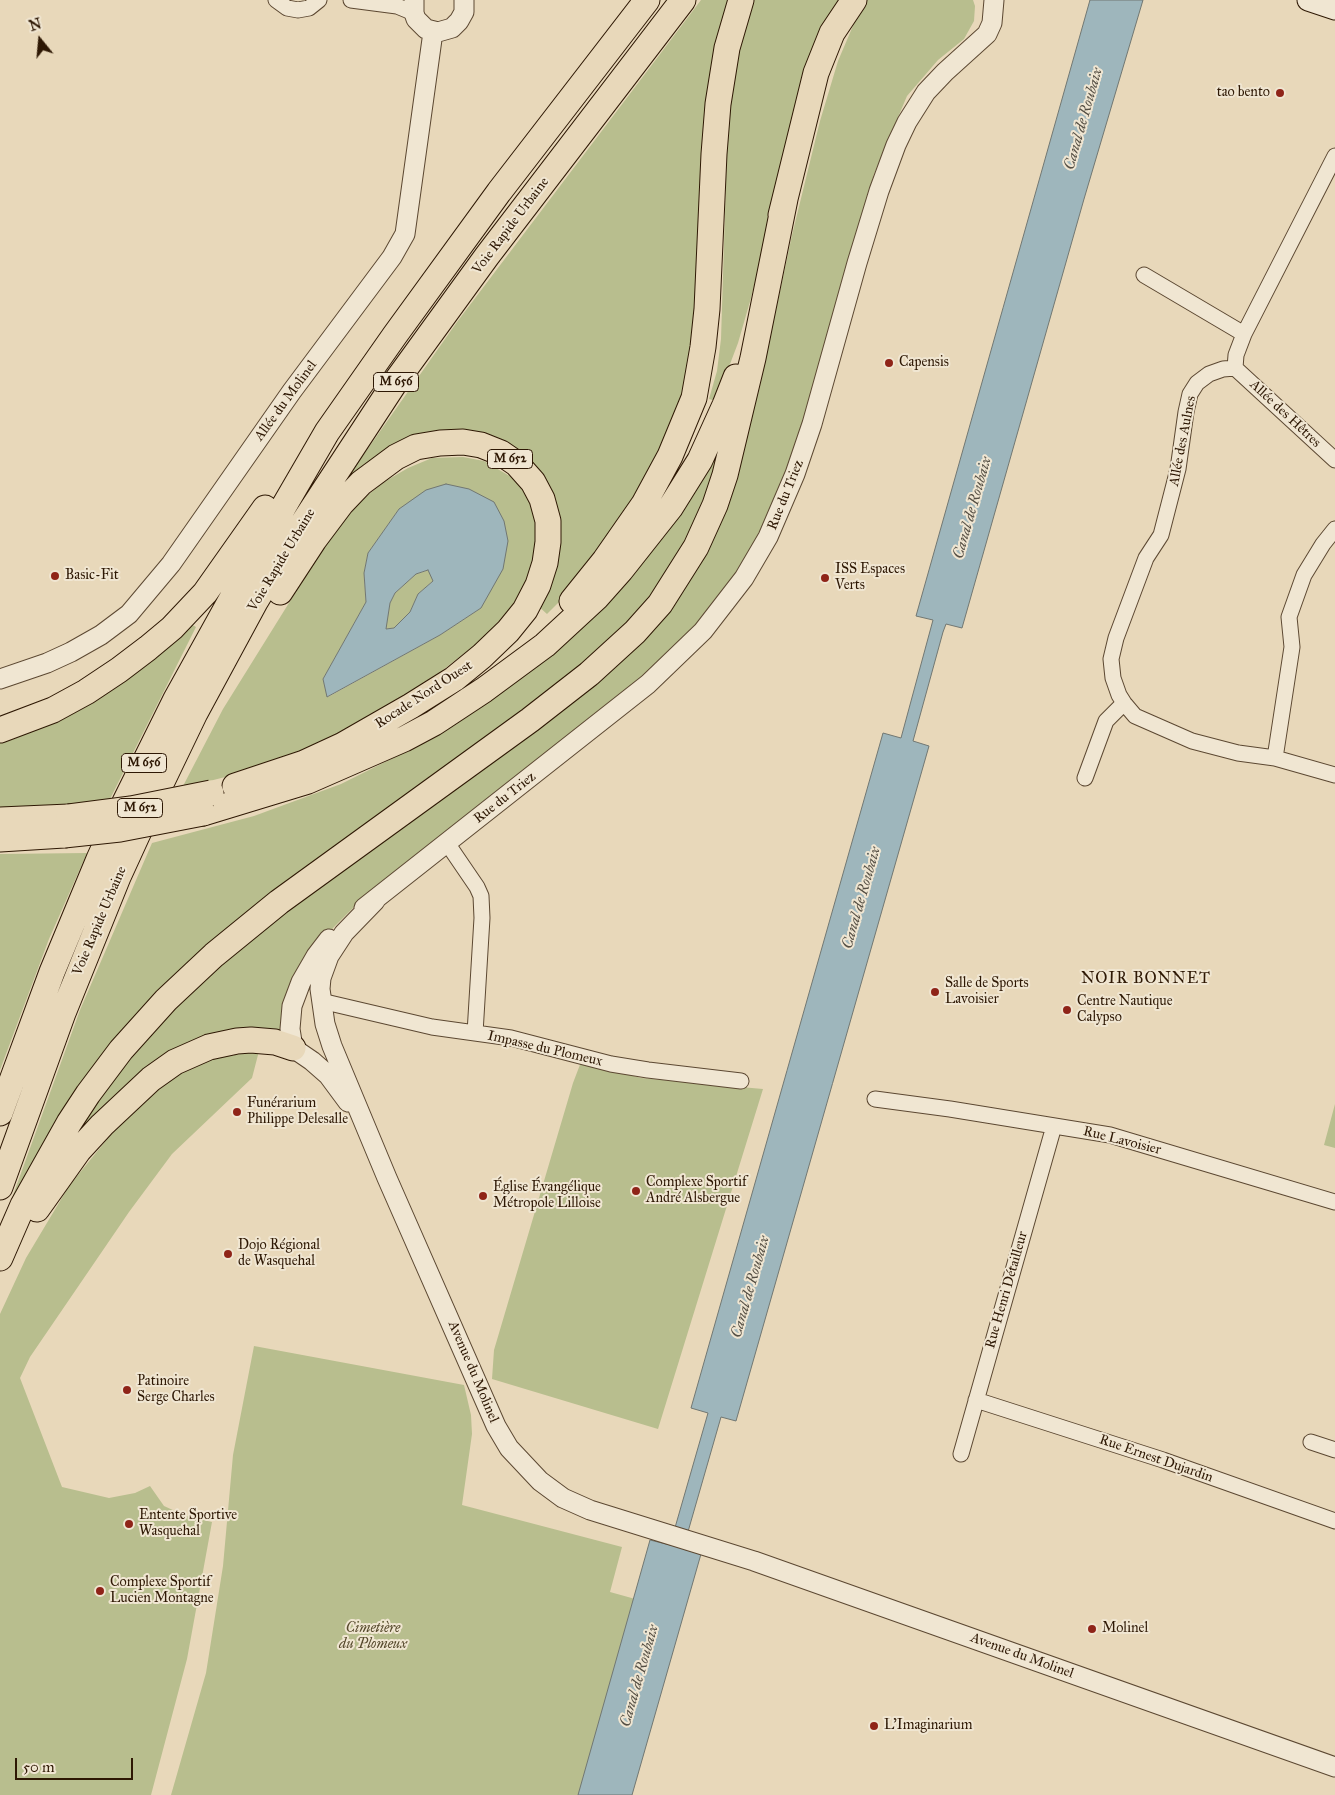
<!DOCTYPE html>
<html>
<head>
<meta charset="utf-8">
<style>
	body { margin:0 }
	#map { position:relative; width:1335px; height:1795px; overflow:hidden; background:#e8d8ba; font-family:"IM FELL Great Primer",serif }
	canvas { display:block }
	.north { position:absolute; left:15px; top:15px; width:50px; height:50px; -webkit-text-stroke:4px #f0e6d2; paint-order:stroke; rotate:343deg; font-size:14px; font-weight:700; line-height:20px; text-align:center; color:#2e1804 }
	.north::after { content:''; display:block; margin:auto; width:18px; height:22px; background:#2e1804; clip-path:polygon(50% 0,100% 100%,50% 72%,0 100%) }
	.scale { position:absolute; left:15px; top:1758px; width:118px; height:22px; box-sizing:border-box; border:2px solid #2e1804; border-top:0; padding-left:6px; font-size:15px; line-height:18px; white-space:nowrap; color:#2e1804; -webkit-text-stroke:4px #f0e6d2; paint-order:stroke }
</style>
</head>
<body>
<div id="map">
<canvas width="1335" height="1795"></canvas>
<div class="north">N</div>
<div class="scale">50 m</div>
</div>
<script>
const c = document.querySelector('canvas').getContext('2d');
c.lineJoin = 'round';
function fill(path, color) { c.fillStyle = color; c.fill(path, 'evenodd'); }
const toPath = rows => new Path2D(rows.map(r => 'M' + r).join(''));
function trace(path, color, width, dash) { c.strokeStyle = color; c.lineWidth = width; c.lineCap = dash ? 'butt' : 'round'; c.setLineDash(dash || []); c.stroke(path); }
function drawText(font, color, halo, rows, align = 'center') {
  c.font = font + ' "IM FELL Great Primer",serif'; c.lineWidth = 4; c.setLineDash([]); c.textBaseline = 'middle'; c.strokeStyle = halo; c.fillStyle = color; for (const [text, x, y, turn = 0] of rows) {
    c.save(); c.translate(x, y); c.rotate((+turn || 0) * Math.PI / 180); c.textAlign = isNaN(turn) ? turn : align; if (halo) c.strokeText(text, 0, 0); c.fillText(text, 0, 0); c.restore();
  }
}
fill(toPath([
	[701,0,733,0,703,296,679,419,643,490,577,584,547,614,537,605,554,501,470,435,354,476,350,474,457,322],
	[751,0,844,0,806,78,751,298,738,343,716,401,709,399,717,371,721,339,727,148,730,100,740,47],
	[864,0,973,0,975,6,974,21,964,39,938,60,907,96,874,174,840,291,807,414,774,503,742,568,700,620,647,673,352,909,334,927,322,941,284,1035,242,1034,75,1137,94,1105,116,1073,187,994,267,926,592,686,725,510,759,390,792,235,820,121,838,61],
	[732,419,720,469,675,570,585,668,217,947,8,1209,80,1010,152,843,254,816,341,784,421,744,496,695],
	[463,457,484,461,513,478,530,500,537,532,534,567,513,606,480,641,425,684,350,728,295,754,237,774,182,788,223,709,325,545,347,517,363,499,384,482,408,468,432,458],
	[399,509,481,608,440,635,328,697,323,679,366,602,364,573,368,553],
	[429,570,434,580,418,594,410,612,394,628,385,629,390,603,395,593,416,574],
	[191,624,196,627,108,803,0,808,0,743,14,739,57,720],
	[87,853,49,939,0,1070,0,854],
	[259,1051,252,1078,172,1154,129,1212,30,1357,20,1378,62,1487,109,1498,135,1493,150,1486,164,1506,186,1516,212,1522,187,1659,151,1795,0,1795,0,1314,26,1258,69,1186,117,1127,154,1090,180,1070,216,1058],
	[581,1062,641,1078,763,1089,658,1429,492,1379,494,1350,573,1083],
	[1335,1104,1335,1148,1324,1145],
	[254,1346,464,1385,471,1415,472,1434,462,1505,622,1547,610,1592,646,1602,590,1795,171,1795,206,1673,223,1566,233,1455]
]), '#b8be8e');
const water = toPath([
	[1090,0,1143,0,1084,199,962,628,946,624,943,632,913,741,929,746,736,1421,721,1417,683,1549,701,1554,632,1795,578,1795,650,1540,670,1545,708,1413,691,1408,883,733,901,738,933,620,916,616,1090,0],
	[446,484,469,489,494,502,504,521,508,541,503,569,481,608,440,635,327,697,323,679,366,602,364,573,368,553,399,509,426,490,446,484],
	[428,570,433,581,418,594,410,612,394,628,386,629,390,603,395,593,416,574,428,570]
]);
fill(water, '#9eb6bc');
trace(water, '#717772', 1);
const minor = toPath([
	[276,0,287,8,298,10,309,8,319,0],
	[351,0,397,6,414,13],
	[1144,275,1244,334],
	[1235,368,1335,460],
	[1335,529,1323,544,1304,575,1289,617,1292,647,1275,758,1335,775],
	[1275,758,1238,753,1192,741,1135,716,1124,703,1119,695,1113,678,1111,659,1116,638,1146,558,1161,535,1178,469,1186,412,1190,394,1197,383,1209,374,1223,369,1235,368,1236,355,1244,334,1335,156],
	[1085,778,1106,721,1124,703],
	[447,843,477,887,481,896,482,918,475,1033],
	[321,1001,432,1027,511,1038,611,1064,648,1070,741,1081],
	[875,1099,950,1109,1110,1135,1335,1202],
	[976,1400,1163,1460,1335,1521],
	[1311,1442,1335,1450],
	[961,1454,1054,1126]
]);
const tertiary = toPath([
	[414,0,414,13,416,19,426,29,438,32,452,28,459,21,464,12,464,0],
	[0,679,47,663,71,652,101,635,129,614,171,564,292,391,392,257,405,234,433,32],
	[375,901,344,933,329,956,321,978,320,989,325,1024,332,1046,387,1178,496,1426,509,1448,540,1481,563,1498,590,1510,754,1561,1335,1767],
	[364,908,648,684,703,631,744,578,768,537,795,474,812,424,857,263,879,191,896,145,907,122,926,92,945,72,987,34,992,23,994,0],
	[329,939,316,956,301,982,292,1006,290,1029,293,1048,312,1061,328,1075,348,1102]
]);
const secondary = toPath([
	[1308,0,1335,9]
]);
const trunk = toPath([
	[781,215,816,73,832,33,854,0],
	[572,601,605,560,644,504,670,456,694,398,703,347,707,309,714,154,718,104,727,48,741,0],
	[0,730,53,710,86,692,119,670,148,648,172,628,205,593,265,508],
	[235,786,304,763,343,745,411,706,454,679,482,656,508,631,525,610,538,585,545,563,548,542,548,521,542,499,533,482,517,464,501,453,481,445,463,442,440,443,416,447,396,457,361,483,341,504,314,540,280,592],
	[203,813,308,781,404,739,434,723,484,690,545,645,597,597,621,570,670,508,700,460,725,405,736,377],
	[0,820,69,817],
	[0,839,64,835],
	[0,1113,52,972,99,859,125,802,176,699,262,544,327,432,395,335,499,192,647,0],
	[0,1187,63,1013,118,877,156,794,195,713,255,602,301,526,394,384,487,256,683,0],
	[37,1209,79,1150,102,1125,151,1079,175,1062,209,1047,237,1041,251,1040,275,1042,293,1048],
	[0,1258,23,1205,69,1123,88,1094,121,1050,166,1000,214,955,279,902,530,720,589,674,635,632,660,604,696,547,715,505,725,475,753,358,785,199]
]);
trace(minor, '#5c4832', 17);
trace(tertiary, '#5c4832', 21);
trace(secondary, '#2e1804', 23);
trace(trunk, '#2e1804', 27);
trace(minor, '#f0e6d2', 15);
trace(tertiary, '#f0e6d2', 19);
trace(secondary, '#f0e6d2', 21);
trace(trunk, '#e8d8ba', 25);
const trunkBridge = toPath([
	[69,817,131,809,211,793],
	[64,835,120,829,203,813]
]);
trace(trunkBridge, '#2e1804', 27, []);
trace(trunkBridge, '#e8d8ba', 25);
for (const [x, y, r, color] of [
	[1280,93,5,"#8f2418"],
	[889,363,5,"#8f2418"],
	[55,576,5,"#8f2418"],
	[825,578,5,"#8f2418"],
	[935,992,5,"#8f2418"],
	[1067,1010,5,"#8f2418"],
	[237,1112,5,"#8f2418"],
	[636,1191,5,"#8f2418"],
	[483,1196,5,"#8f2418"],
	[228,1254,5,"#8f2418"],
	[127,1390,5,"#8f2418"],
	[129,1524,5,"#8f2418"],
	[100,1591,5,"#8f2418"],
	[1092,1629,5,"#8f2418"],
	[874,1726,5,"#8f2418"]
]) { const dot = new Path2D(); dot.arc(x, y, r, 0, 2 * Math.PI); c.fillStyle = color; c.fill(dot); trace(dot, '#f0e6d2', 2); }
for (const [x, y, w] of [
	[396,382,45],
	[510,459,45],
	[144,763,45],
	[140,808,45]
]) { const box = new Path2D(); box.roundRect(x - w / 2, y - 9.5, w, 19, 4); c.fillStyle = '#f0e6d2'; c.fill(box); trace(box, '#2e1804', 1); }
drawText('bold 12px', '#2e1804', null, [
	["M 656",396,382],
	["M 652",510,459],
	["M 656",144,763],
	["M 652",140,808]
]);
drawText('14px', '#2e1804', '#f0e6d2', [
	["tao bento",1270,93,"right"],
	["Capensis",899,363],
	["ISS Espaces",835,570],
	["Verts",835,586],
	["Basic-Fit",65,576],
	["Salle de Sports",945,984],
	["Lavoisier",945,1000],
	["Centre Nautique",1077,1002],
	["Calypso",1077,1018],
	["Funérarium",247,1104],
	["Philippe Delesalle",247,1120],
	["Complexe Sportif",646,1183],
	["André Alsbergue",646,1199],
	["Église Évangélique",493,1188],
	["Métropole Lilloise",493,1204],
	["Dojo Régional",238,1246],
	["de Wasquehal",238,1262],
	["Patinoire",137,1382],
	["Serge Charles",137,1398],
	["Entente Sportive",139,1516],
	["Wasquehal",139,1532],
	["Complexe Sportif",110,1583],
	["Lucien Montagne",110,1599],
	["Molinel",1102,1629],
	["L'Imaginarium",884,1726]
], 'left');
drawText('14px', '#2e1804', '#f0e6d2', [
	["Voie Rapide Urbaine",511,226,-53],
	["Allée du Molinel",286,401,-54],
	["Allée des Hêtres",1285,414,43],
	["Allée des Aulnes",1183,441,-79],
	["Rue du Triez",786,495,-68],
	["Voie Rapide Urbaine",282,560,-59],
	["Rocade Nord Ouest",424,695,-33],
	["Rue du Triez",505,798,-38],
	["Voie Rapide Urbaine",100,921,-67],
	["Impasse du Plomeux",545,1049,13],
	["Rue Lavoisier",1122,1141,14],
	["Rue Henri Détailleur",1007,1290,-74],
	["Avenue du Molinel",473,1372,67],
	["Rue Ernest Dujardin",1156,1459,19],
	["Avenue du Molinel",1022,1656,20]
]);
drawText('italic 14px', '#574a2d', '#f0e6d2', [
	["Cimetière",373,1629],
	["du Plomeux",373,1645]
]);
drawText('italic 15px', '#554f44', '#f0e6d2', [
	["Canal de Roubaix",1084,119,-74],
	["Canal de Roubaix",973,508,-74],
	["Canal de Roubaix",862,898,-74],
	["Canal de Roubaix",751,1287,-74],
	["Canal de Roubaix",640,1676,-74]
]);
c.letterSpacing = '1px';
drawText('16px', '#2e1804', '#f0e6d2', [
	["NOIR BONNET",1146,979]
]);
c.letterSpacing = '0px';
</script>
</body>
</html>
